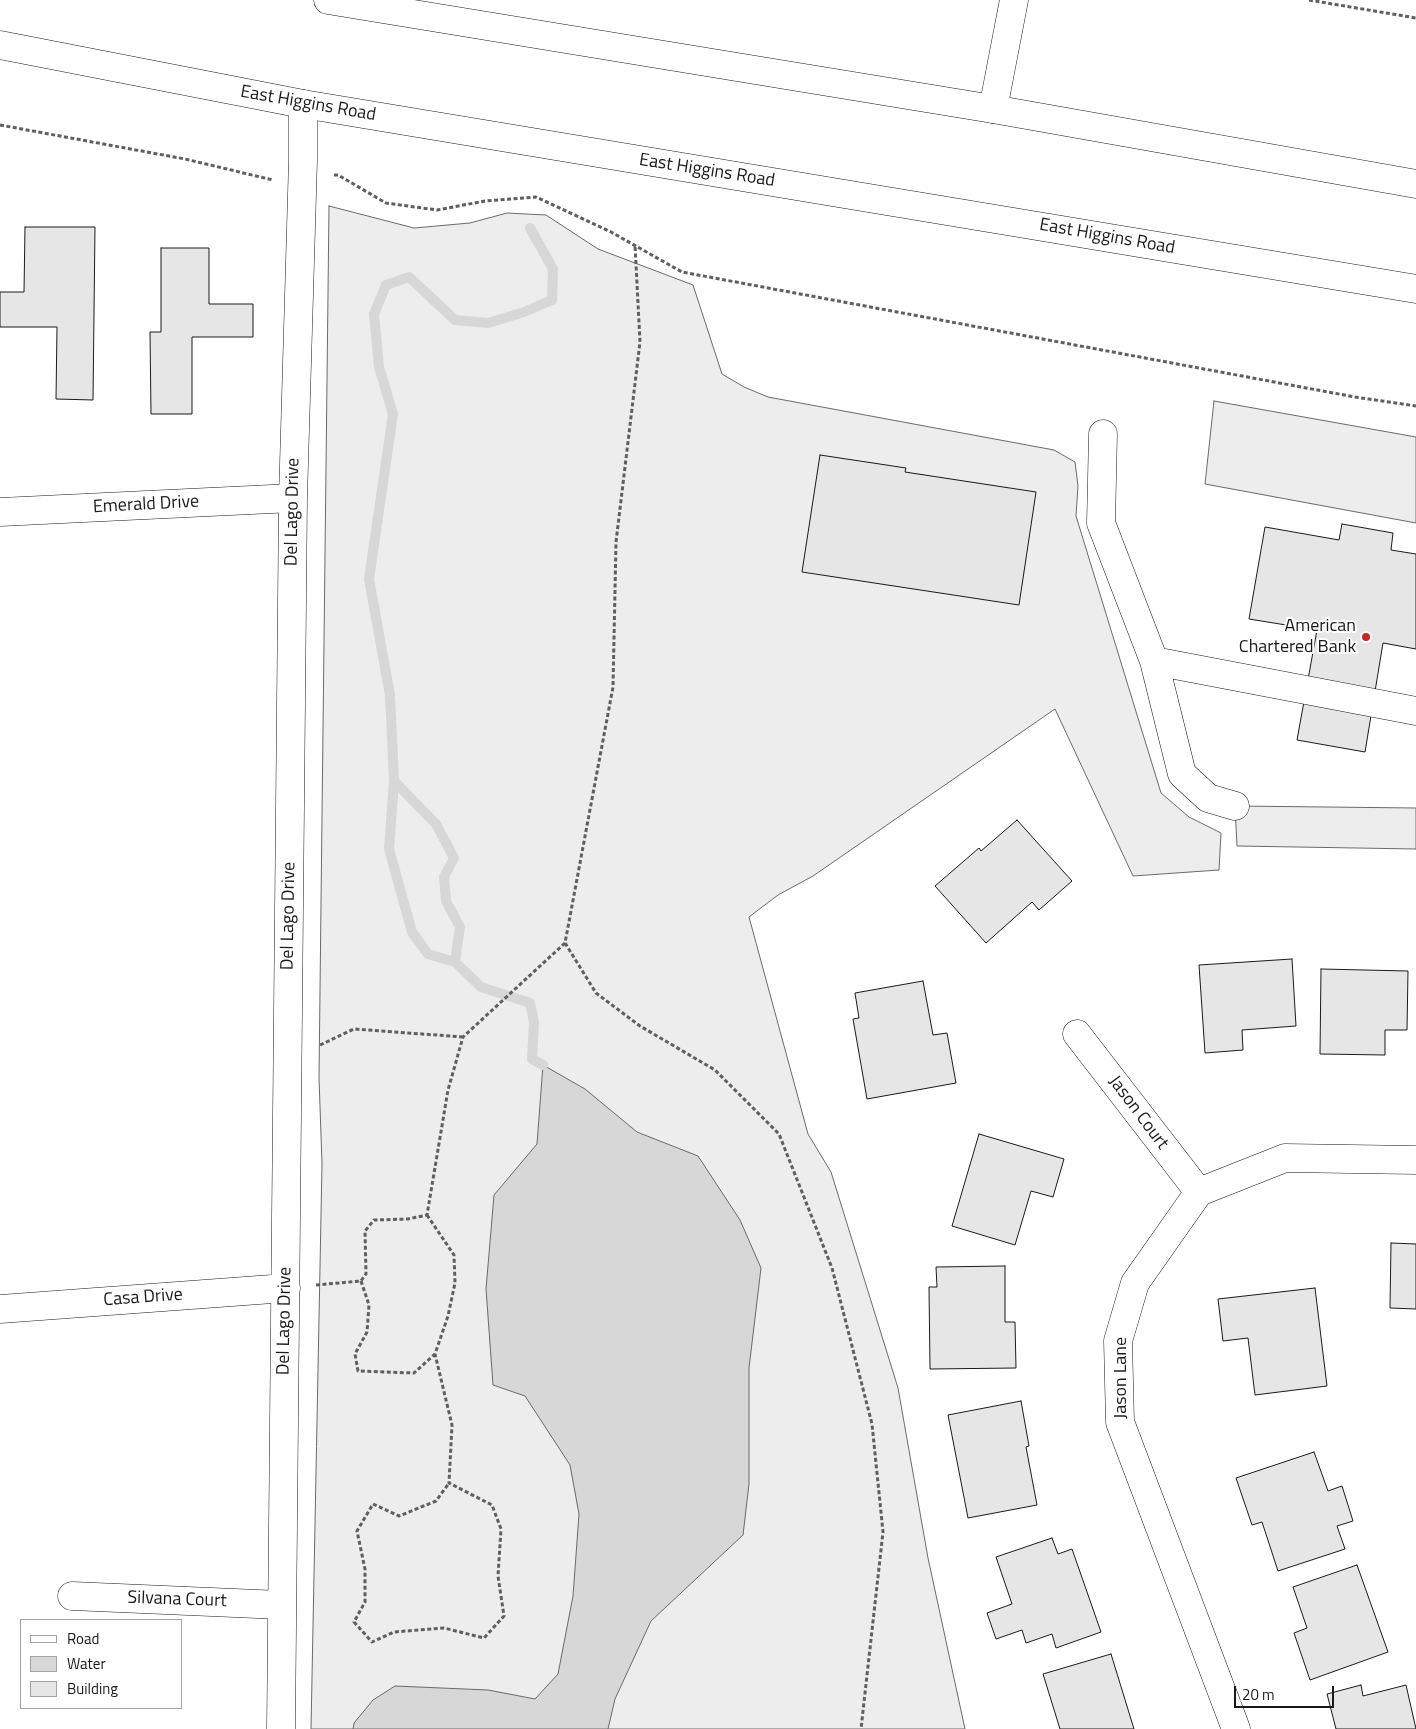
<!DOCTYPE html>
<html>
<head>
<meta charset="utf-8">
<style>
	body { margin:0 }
	#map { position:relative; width:1416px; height:1729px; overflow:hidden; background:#fff; font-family:"Titillium Web",sans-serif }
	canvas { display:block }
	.legend { position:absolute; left:20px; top:1619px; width:162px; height:90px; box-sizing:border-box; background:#fff; border:1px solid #a3a3a3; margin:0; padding:6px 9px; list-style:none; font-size:15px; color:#1a1a1a }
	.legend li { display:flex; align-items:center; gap:10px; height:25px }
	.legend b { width:25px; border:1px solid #a3a3a3 }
	.scale { position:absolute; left:1234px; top:1686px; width:100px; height:22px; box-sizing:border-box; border:2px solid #1a1a1a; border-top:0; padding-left:6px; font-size:15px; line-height:18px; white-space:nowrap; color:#1a1a1a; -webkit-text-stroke:4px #fff; paint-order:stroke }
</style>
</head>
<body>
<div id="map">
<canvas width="1416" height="1729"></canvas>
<ul class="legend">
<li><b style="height:6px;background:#fff"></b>Road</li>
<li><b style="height:14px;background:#d7d7d7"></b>Water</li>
<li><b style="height:14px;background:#e6e6e6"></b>Building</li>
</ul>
<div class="scale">20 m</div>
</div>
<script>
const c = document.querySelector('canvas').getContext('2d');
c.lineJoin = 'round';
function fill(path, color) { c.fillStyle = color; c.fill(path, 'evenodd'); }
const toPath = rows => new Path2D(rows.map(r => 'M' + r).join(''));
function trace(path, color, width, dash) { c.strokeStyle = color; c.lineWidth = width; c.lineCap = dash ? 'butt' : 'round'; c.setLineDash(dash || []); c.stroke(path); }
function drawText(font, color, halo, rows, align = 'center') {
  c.font = font + ' "Titillium Web",sans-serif'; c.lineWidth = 4; c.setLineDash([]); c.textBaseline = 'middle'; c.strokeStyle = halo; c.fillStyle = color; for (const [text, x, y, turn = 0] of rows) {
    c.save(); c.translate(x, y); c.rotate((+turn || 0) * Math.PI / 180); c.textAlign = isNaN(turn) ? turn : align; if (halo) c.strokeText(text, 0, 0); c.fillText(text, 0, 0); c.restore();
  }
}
const built = toPath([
	[329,206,414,228,470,223,507,213,546,215,598,249,693,285,722,374,744,387,768,397,1054,450,1075,462,1078,486,1076,516,1161,793,1189,817,1221,833,1219,870,1133,876,1055,709,813,876,778,895,749,917,808,1134,831,1172,898,1388,928,1558,965,1729,311,1729,322,1164,319,1078,329,206],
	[1214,401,1416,437,1416,523,1205,484,1214,401],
	[1235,806,1416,808,1416,849,1237,846,1235,806]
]);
fill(built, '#ededed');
trace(built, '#6a6a6a', 1);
const water = toPath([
	[543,1065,585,1089,637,1132,698,1156,740,1220,761,1268,749,1368,749,1484,743,1535,651,1621,615,1699,608,1729,353,1729,354,1723,373,1700,395,1686,488,1690,535,1699,558,1674,573,1596,579,1514,570,1465,525,1396,493,1385,486,1289,494,1195,537,1144,543,1065]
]);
fill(water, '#d7d7d7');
trace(water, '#6a6a6a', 1);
trace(toPath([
	[530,228,553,269,552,300,524,312,488,323,455,320,409,277,386,285,374,314,379,367,393,414,369,579,390,695,394,781,389,849,412,932,428,954,455,962,481,987,530,1003,534,1022,532,1059,543,1065],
	[394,781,436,824,454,858,444,877,446,901,460,927,455,962]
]), '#d7d7d7', 10);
const building = toPath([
	[25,227,95,227,93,400,56,399,57,327,0,327,0,292,24,292,25,227],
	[161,248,209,248,209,304,253,304,253,337,192,337,192,414,151,414,150,332,161,332,161,248],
	[820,455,906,468,905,472,1036,492,1019,605,802,572,820,455],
	[1342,524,1393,533,1391,550,1416,554,1416,649,1383,643,1365,752,1297,740,1317,630,1249,619,1265,527,1339,540,1342,524],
	[1017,820,1072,881,1039,910,1032,902,986,943,935,886,979,848,981,851,1017,820],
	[1292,959,1296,1026,1242,1030,1243,1050,1205,1053,1199,965,1292,959],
	[1321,969,1408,971,1407,1030,1385,1030,1385,1055,1320,1054,1321,969],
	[923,981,933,1035,947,1033,956,1083,867,1099,853,1019,859,1018,855,993,923,981],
	[979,1134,1064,1159,1053,1197,1031,1191,1015,1245,952,1226,979,1134],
	[1391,1243,1416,1244,1416,1309,1390,1308,1391,1243],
	[1005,1266,1005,1322,1015,1322,1016,1368,930,1369,929,1287,937,1287,936,1267,1005,1266],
	[1315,1288,1327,1386,1255,1395,1248,1338,1223,1341,1218,1299,1315,1288],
	[1021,1401,1029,1446,1026,1447,1037,1505,968,1518,948,1415,1021,1401],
	[1314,1452,1328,1491,1342,1486,1353,1521,1337,1526,1345,1549,1278,1571,1262,1522,1252,1525,1236,1478,1314,1452],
	[1052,1538,1058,1554,1072,1549,1101,1632,1056,1648,1052,1634,1026,1643,1022,1630,996,1639,987,1613,1012,1604,996,1557,1052,1538],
	[1357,1565,1388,1652,1310,1680,1294,1633,1307,1628,1293,1587,1357,1565],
	[1111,1654,1134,1729,1060,1729,1043,1674,1111,1654],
	[1361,1685,1363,1696,1406,1685,1416,1729,1336,1729,1327,1694,1361,1685]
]);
fill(building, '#e6e6e6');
trace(building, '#1a1a1a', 1);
const minor = toPath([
	[993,109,1014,0],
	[1103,434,1101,523,1154,661],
	[0,512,293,498],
	[1235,806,1208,798,1182,774,1154,661,1416,711],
	[1077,1034,1199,1192],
	[0,1309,286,1288],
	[72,1596,281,1605],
	[281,1729,293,498,303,160,303,104],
	[1236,1729,1120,1422,1118,1341,1135,1283,1199,1192,1285,1158,1416,1160]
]);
const major = toPath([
	[328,0,993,109,1416,184],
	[0,45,303,104,1416,289]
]);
trace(minor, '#1a1a1a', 29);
trace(major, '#1a1a1a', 29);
trace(toPath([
	[1309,0,1416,18],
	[0,125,185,159,273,180],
	[334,175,338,175,386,203,437,210,485,201,536,197,611,232,682,272,1355,397,1416,406],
	[565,943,596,993,640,1026,715,1070,779,1134,832,1268,872,1424,883,1532,861,1729],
	[320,1045,354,1029,463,1037],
	[427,1215,454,1255,455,1283,448,1316,435,1354,452,1425,449,1483,492,1505,501,1529,498,1576,504,1616,484,1638,444,1628,394,1632,372,1642,354,1622,365,1602,365,1569,357,1531,373,1504,399,1516,436,1501,449,1483],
	[361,1281,369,1305,367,1332,355,1354,358,1371,414,1373,435,1354],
	[316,1285,361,1281,366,1274,365,1231,374,1220,408,1219,427,1215,448,1090,463,1037,565,943,613,687,616,542,640,342,635,245]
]), '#5f5f5f', 3, [4, 2.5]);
trace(minor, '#fff', 28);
trace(major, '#fff', 28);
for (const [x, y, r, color] of [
	[1366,637,5,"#c62828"]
]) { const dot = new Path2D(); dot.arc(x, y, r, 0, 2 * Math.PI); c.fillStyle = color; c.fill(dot); trace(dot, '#fff', 2); }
drawText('18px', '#1a1a1a', '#fff', [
	["East Higgins Road",308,104,10],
	["East Higgins Road",707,171,9],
	["East Higgins Road",1107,237,10],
	["Emerald Drive",146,505,-3],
	["Del Lago Drive",293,512,-89],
	["Del Lago Drive",289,916,-89],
	["Jason Court",1138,1113,53],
	["Casa Drive",143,1298,-4],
	["Del Lago Drive",285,1321,-89],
	["Jason Lane",1122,1378,-90],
	["Silvana Court",177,1600,2]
]);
drawText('18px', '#1a1a1a', '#fff', [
	["American",1356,627],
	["Chartered Bank",1356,648]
], 'right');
</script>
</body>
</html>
